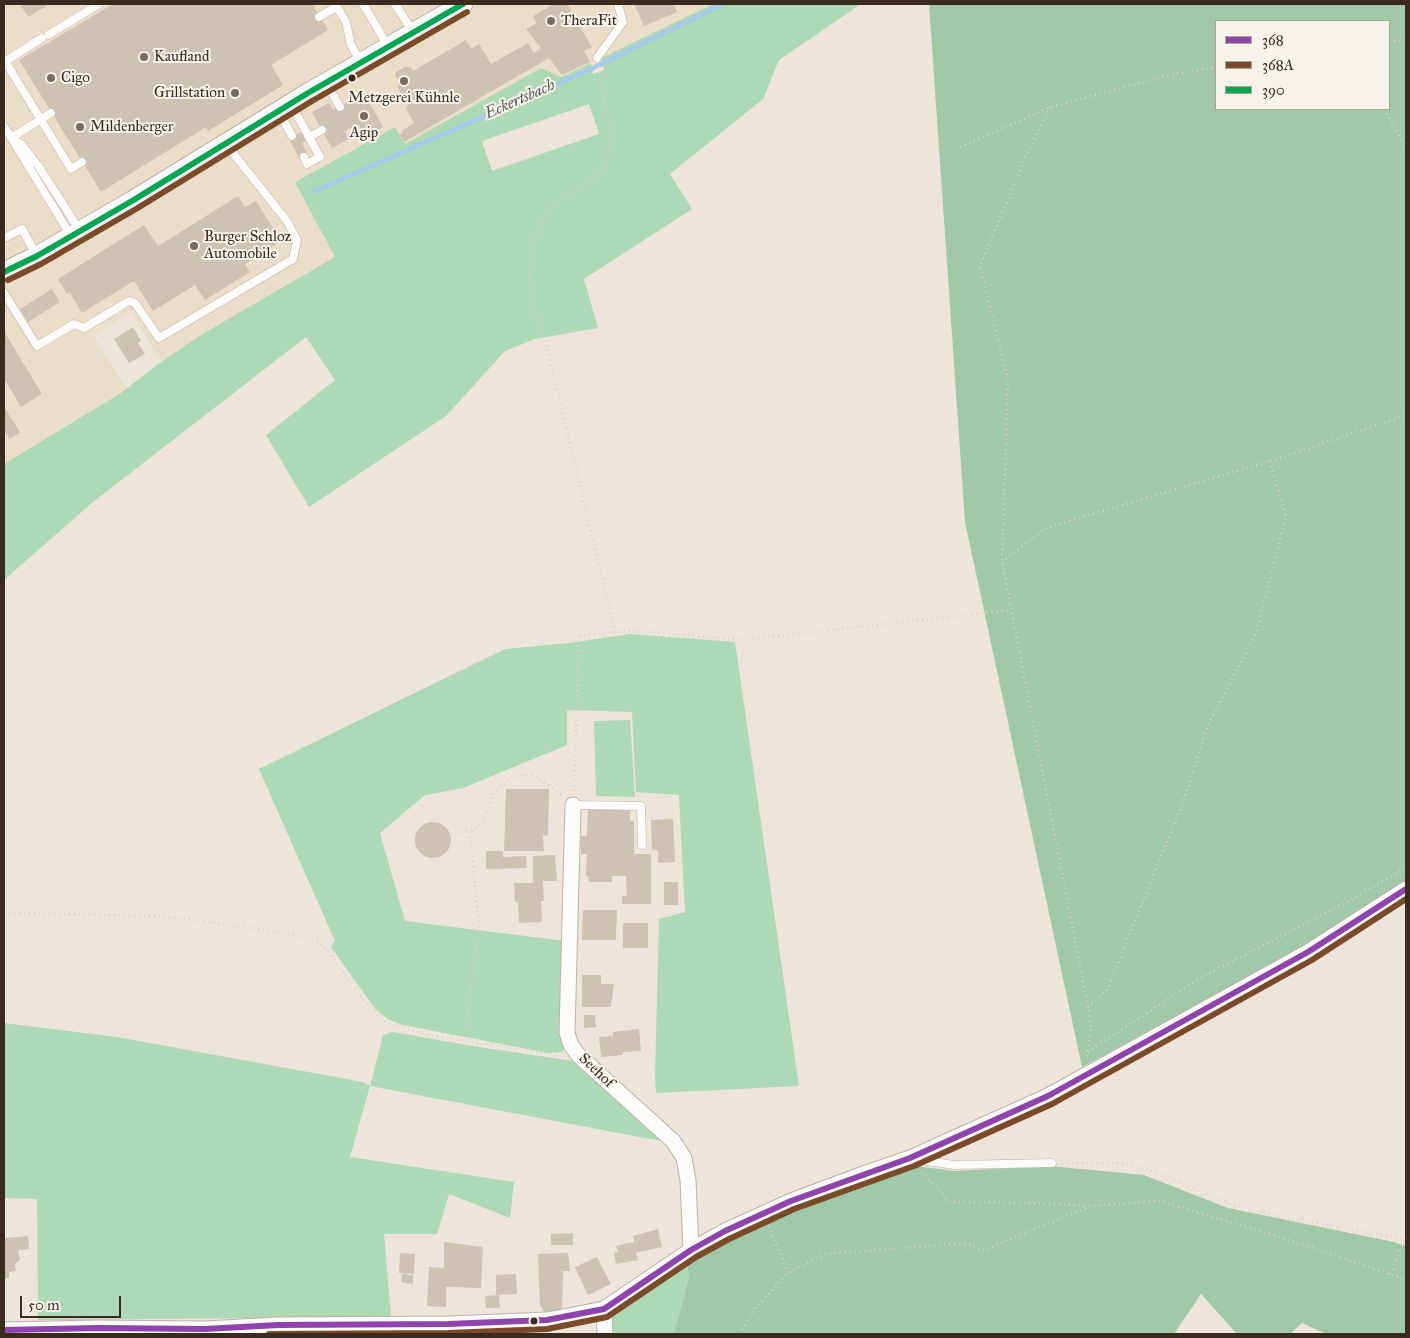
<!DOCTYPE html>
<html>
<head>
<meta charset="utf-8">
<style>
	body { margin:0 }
	#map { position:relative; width:1410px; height:1338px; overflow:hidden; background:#ede5d9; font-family:"IM FELL Great Primer",serif }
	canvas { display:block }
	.frame { position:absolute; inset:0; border:5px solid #3b2a1e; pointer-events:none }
	.legend { position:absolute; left:1215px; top:20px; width:175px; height:90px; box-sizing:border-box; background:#f7f3e8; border:1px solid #aca397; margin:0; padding:6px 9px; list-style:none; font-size:15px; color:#3b2a1e }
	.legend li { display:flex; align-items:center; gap:10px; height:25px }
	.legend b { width:25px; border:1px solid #aca397 }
	.scale { position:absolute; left:20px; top:1296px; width:101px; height:22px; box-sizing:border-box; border:2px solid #3b2a1e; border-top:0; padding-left:6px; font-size:15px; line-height:18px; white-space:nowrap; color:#3b2a1e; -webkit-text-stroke:4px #f7f3e8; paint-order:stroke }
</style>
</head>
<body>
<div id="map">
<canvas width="1410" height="1338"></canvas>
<div class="frame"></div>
<ul class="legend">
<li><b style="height:6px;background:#8e44ad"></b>368</li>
<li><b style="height:6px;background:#7a4b2a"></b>368A</li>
<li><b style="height:6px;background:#00a651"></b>390</li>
</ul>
<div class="scale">50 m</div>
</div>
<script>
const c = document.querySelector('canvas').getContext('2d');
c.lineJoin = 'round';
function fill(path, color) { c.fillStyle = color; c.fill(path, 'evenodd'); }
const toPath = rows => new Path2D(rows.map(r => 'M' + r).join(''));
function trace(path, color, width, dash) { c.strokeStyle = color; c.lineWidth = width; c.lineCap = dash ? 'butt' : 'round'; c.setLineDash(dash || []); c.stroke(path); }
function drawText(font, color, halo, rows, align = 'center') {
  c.font = font + ' "IM FELL Great Primer",serif'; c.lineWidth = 4; c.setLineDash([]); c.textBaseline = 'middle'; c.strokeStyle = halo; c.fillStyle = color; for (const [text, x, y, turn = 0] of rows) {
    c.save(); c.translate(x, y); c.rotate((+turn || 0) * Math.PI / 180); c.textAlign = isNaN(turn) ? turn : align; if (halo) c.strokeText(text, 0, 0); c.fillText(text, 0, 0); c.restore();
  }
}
fill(toPath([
	[4,4,713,4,561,77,541,68,405,145,395,127,295,181,335,257,204,333,161,362,131,313,93,335,127,389,4,464]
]), '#ebdec8');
fill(toPath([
	[713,4,861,4,779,60,763,99,670,174,692,209,584,279,598,328,535,339,505,351,446,416,309,507,266,435,335,380,306,337,93,502,4,580,4,464,121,393,161,362,204,333,335,257,295,182,395,127,405,144,541,68,561,77,591,63,593,74,604,70,601,58],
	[589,104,599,134,492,171,482,141],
	[630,634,735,642,799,1086,656,1093,655,1077,659,919,685,912,679,795,636,792,632,712,567,710,567,745,463,788,425,795,380,833,405,921,566,941,565,1047,562,1052,548,1053,403,1025,389,1020,376,1010,331,947,335,941,259,769,505,649,569,643],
	[630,720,635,797,596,796,594,721],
	[4,1023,117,1037,363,1082,370,1086,383,1035,393,1032,479,1047,574,1061,666,1142,370,1086,350,1157,514,1182,510,1218,449,1194,437,1234,384,1234,391,1317,38,1320,37,1199,4,1198],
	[687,1264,689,1276,674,1334,611,1334,610,1312,646,1291],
	[472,1330,470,1334,335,1334,336,1331]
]), '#add9b4');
fill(toPath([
	[929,4,1406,4,1406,882,1288,955,1082,1067,965,522],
	[1216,21,1389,21,1389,109,1216,109],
	[909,1165,954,1171,1050,1166,1144,1175,1228,1208,1394,1242,1406,1246,1406,1334,1326,1334,1302,1323,1290,1334,1237,1334,1201,1294,1174,1334,674,1334,689,1276,687,1264,771,1217]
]), '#a1c9a8');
trace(toPath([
	[315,191,591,69,723,4]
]), '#a8c8ed', 4.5);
fill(toPath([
	[20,4,50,4,28,17],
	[113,4,312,4,328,30,271,65,283,85,208,131,206,127,101,192,19,60],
	[554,4,567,4,592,47,584,51,590,62,562,75,549,58,404,142,400,135,403,133,402,131,414,123,406,108,409,106,398,88,398,80,395,75,396,72,405,67,411,68,413,71,466,40,471,49,479,44,491,64,528,43,534,53,541,48,526,29,537,23,533,16],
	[634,4,673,4,677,12,644,26],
	[364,93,383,127,365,137,358,124,345,131,349,139,332,148,312,112,329,103,333,110],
	[301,132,306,141,302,143,308,155,300,160,289,139],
	[238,196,245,207,256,201,281,241,245,264,250,272,205,300,195,285,153,311,134,281,82,313,70,292,67,294,58,279,144,225,158,246],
	[52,289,60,302,28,322,20,309],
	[133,327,141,341,138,343,145,354,129,363,114,339],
	[5,333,42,394,21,407,4,378,4,334],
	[5,408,20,432,10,439,4,429,4,409],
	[506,789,549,789,548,836,543,835,544,851,504,851],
	[588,808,630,808,630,821,634,821,634,854,651,854,651,904,622,904,622,896,627,896,626,876,612,876,612,882,589,882,588,876,586,876,587,854,581,854,581,836,587,836],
	[673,819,675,862,658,863,658,850,652,850,651,820],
	'415 840a18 18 0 1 1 36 0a18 18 0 1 1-36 0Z',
	[486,851,503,851,503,857,526,856,527,868,486,869],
	[555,855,557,881,543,881,544,901,541,901,542,922,519,923,518,902,515,902,514,883,533,883,533,856],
	[664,882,678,882,678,905,664,905],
	[583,910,617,910,616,940,582,940],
	[623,923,648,923,648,948,623,948],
	[582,975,601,975,601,984,614,984,611,1007,582,1007],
	[584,1015,595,1015,596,1027,584,1028],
	[639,1029,641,1051,623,1052,623,1055,601,1057,599,1037,613,1036,613,1032],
	[658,1229,662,1247,636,1253,638,1260,616,1264,614,1253,618,1252,616,1246,634,1242,633,1236],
	[573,1233,573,1245,551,1245,551,1234],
	[4,1236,5,1238,28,1236,29,1249,18,1250,20,1260,15,1264,16,1271,9,1272,9,1278,4,1279],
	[444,1242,483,1247,481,1288,446,1287,446,1307,427,1306,429,1267,444,1268],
	[400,1253,415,1254,414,1274,399,1273],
	[568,1253,570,1271,563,1271,562,1310,543,1312,542,1307,540,1306,538,1254],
	[597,1257,611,1284,588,1295,575,1267],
	[402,1274,413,1275,413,1284,401,1282],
	[516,1274,517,1294,496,1295,496,1275],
	[499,1295,500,1308,486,1308,485,1296]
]), '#cec2b3');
const service = toPath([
	[335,4,346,22,351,45,361,62],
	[363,4,388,46],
	[395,4,413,32],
	[319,17,336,7],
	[48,35,99,4],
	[597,58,623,22,618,4],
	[5,61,71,169,82,162],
	[4,62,42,38],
	[326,83,340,107],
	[291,104,320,157,307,164,304,157],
	[279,112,292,136],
	[4,126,71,236],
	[309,137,322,130],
	[11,138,51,113],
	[12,139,22,145,39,167,80,231],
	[4,238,22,229,37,256],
	[4,293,37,346,74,324,84,328,129,301,135,303,159,338,293,259,297,240,287,221,225,143],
	[573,805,641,806,642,845],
	[914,1159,954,1165,1052,1163]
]);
const minor = toPath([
	[573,805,567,1033,571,1045,579,1056,673,1141,684,1158,688,1180,691,1250],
	[604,1309,605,1334],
	[4,1330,98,1328,205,1329,278,1325,448,1324,547,1320,604,1309,691,1250,725,1231,791,1201,866,1173,910,1158,1048,1096,1308,952,1406,889]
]);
const tertiary = toPath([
	[4,272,37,256,132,201,308,93,463,4]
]);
trace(service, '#b9b2a9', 9);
trace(minor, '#b9b2a9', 17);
trace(tertiary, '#b9b2a9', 21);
trace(toPath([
	[1389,42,1406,40],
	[4,44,29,29,36,28],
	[598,67,607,113,611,126,607,165,594,179,549,209,538,230,532,250,529,274,535,312,549,355,615,632],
	[1050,107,1026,156,980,266,1008,380,1002,562,1088,1007,1091,1025,1087,1059],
	[1384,109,1406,147],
	[201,118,214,110],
	[960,147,1050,107,1174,74,1216,67],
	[1002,562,1046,528,1270,461,1406,415],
	[574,791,579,636,627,630,742,640,1011,610],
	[451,834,474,829,483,823,494,793,504,783,519,775,534,775,563,796],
	[4,913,163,916,286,933,307,938,317,942,326,949,360,995,378,1016,388,1023,427,1035,561,1056],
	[1088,1007,1107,990,1182,805,1208,725,1256,633,1286,517,1270,461],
	[466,1026,479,924,470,837,474,829],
	[1088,1052,1202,977,1347,902,1406,868],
	[1062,1163,1119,1163,1153,1171,1234,1205,1280,1216,1406,1240],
	[922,1172,950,1202,1040,1203,1090,1206,1160,1201,1306,1245,1406,1280],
	[769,1226,788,1273],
	[1390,1274,1405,1239],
	[739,1334,755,1308,788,1273,824,1254,967,1243,984,1250,1089,1207]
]), '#d6d2cf', 2.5, [1, 4]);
trace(service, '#fcfbf9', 8);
trace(minor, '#fcfbf9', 15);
trace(tertiary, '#fcfbf9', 19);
trace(toPath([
	[41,30,50,44]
]), '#d6d2cf', 2.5, [1, 4]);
trace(toPath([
	[4,1330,98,1328,205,1329,278,1325,448,1324,547,1320,604,1309,691,1250,725,1231,791,1201,910,1158,1048,1096,1308,952,1406,889]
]), '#8e44ad', 6);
trace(toPath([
	[8,280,41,264,136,209,312,101,467,12],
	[269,1334,448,1333,547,1329,607,1317,696,1257,729,1239,794,1209,914,1166,1052,1104,1312,960,1406,899]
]), '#7a4b2a', 6);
trace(toPath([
	[4,272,37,256,132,201,308,93,463,4]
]), '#00a651', 6);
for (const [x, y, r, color] of [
	[551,21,5,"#796b5f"],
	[144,57,5,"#796b5f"],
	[51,78,5,"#796b5f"],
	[352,78,4.5,"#3b2a1e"],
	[404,81,5,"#796b5f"],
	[235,93,5,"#796b5f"],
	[364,116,5,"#796b5f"],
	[80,127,5,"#796b5f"],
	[194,246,5,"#796b5f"],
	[534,1321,4.5,"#3b2a1e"]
]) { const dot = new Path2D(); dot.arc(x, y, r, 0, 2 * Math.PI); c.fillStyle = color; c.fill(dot); trace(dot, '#f7f3e8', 2); }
drawText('15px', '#3b2a1e', '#f7f3e8', [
	["TheraFit",561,21],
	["Kaufland",154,57],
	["Cigo",61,78],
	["Grillstation",225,93,"right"],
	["Metzgerei Kühnle",404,98,"center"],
	["Mildenberger",90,127],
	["Agip",364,133,"center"],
	["Burger Schloz",204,237],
	["Automobile",204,254]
], 'left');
drawText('15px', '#3b2a1e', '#f7f3e8', [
	["Seehof",596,1071,44]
]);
drawText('italic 16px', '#53565f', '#f7f3e8', [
	["Eckertsbach",520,100,-24]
]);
</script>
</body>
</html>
